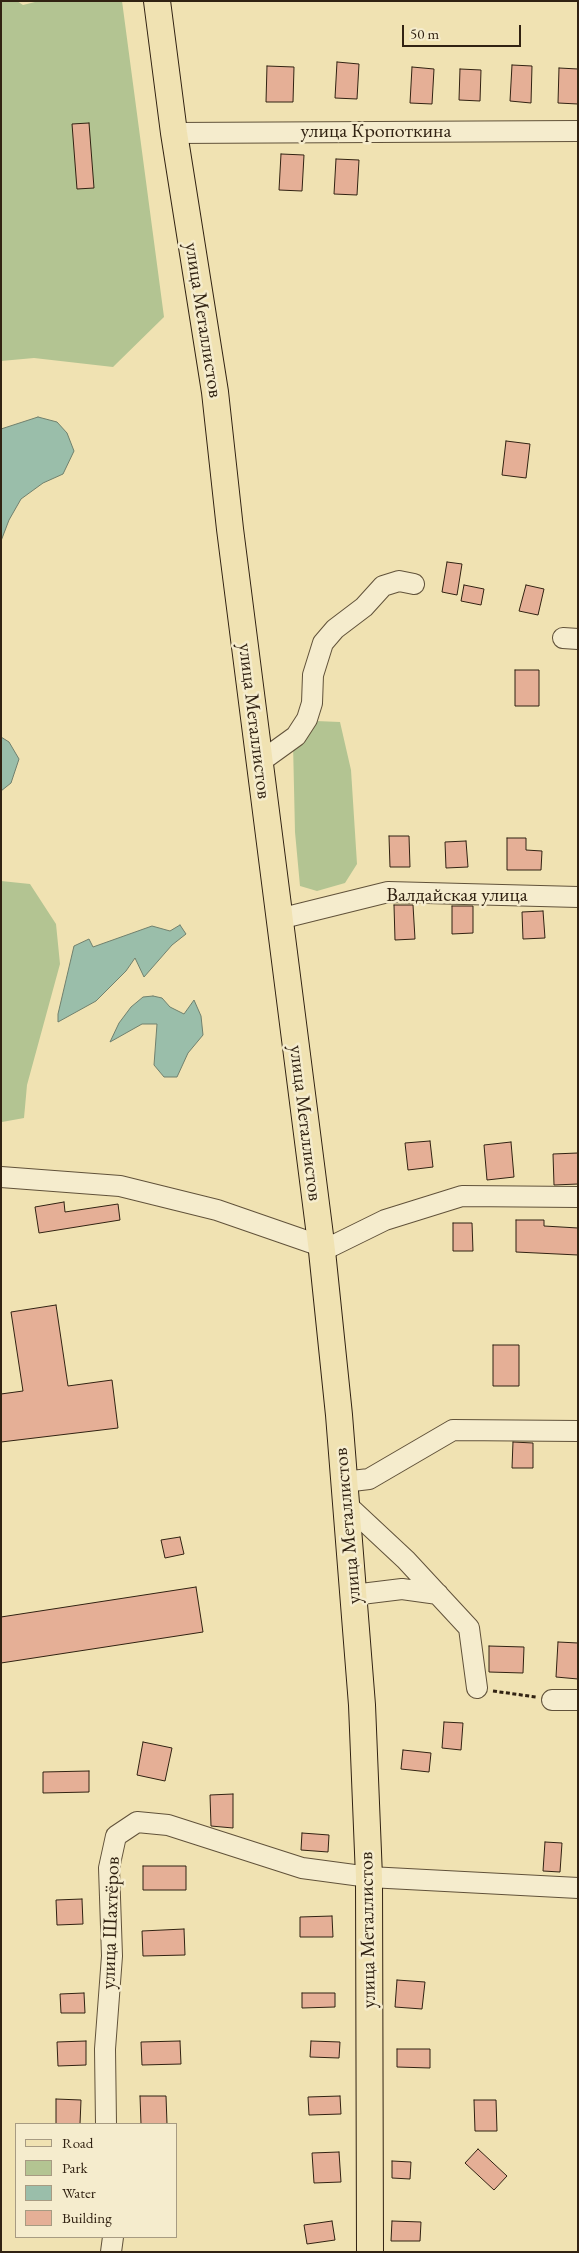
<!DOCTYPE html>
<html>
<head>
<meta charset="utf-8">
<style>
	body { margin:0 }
	#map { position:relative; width:579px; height:2253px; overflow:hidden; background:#f0e2b2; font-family:"EB Garamond",serif }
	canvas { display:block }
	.frame { position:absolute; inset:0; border:2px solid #312212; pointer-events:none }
	.legend { position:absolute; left:15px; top:2123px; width:162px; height:115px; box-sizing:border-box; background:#f5eccd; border:1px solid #a79b82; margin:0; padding:6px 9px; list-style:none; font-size:15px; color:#312212 }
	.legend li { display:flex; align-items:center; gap:10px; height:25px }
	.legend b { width:25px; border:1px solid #a79b82 }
	.scale { position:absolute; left:402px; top:25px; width:119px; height:22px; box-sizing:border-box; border:2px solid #312212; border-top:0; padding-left:6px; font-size:15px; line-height:18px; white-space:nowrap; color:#312212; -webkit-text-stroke:4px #f5eccd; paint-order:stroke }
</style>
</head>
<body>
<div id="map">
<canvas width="579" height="2253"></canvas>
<div class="frame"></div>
<ul class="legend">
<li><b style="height:6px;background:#f0e2b2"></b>Road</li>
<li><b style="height:14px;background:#b3c492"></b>Park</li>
<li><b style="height:14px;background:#9abeaa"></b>Water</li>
<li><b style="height:14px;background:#e5af96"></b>Building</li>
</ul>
<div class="scale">50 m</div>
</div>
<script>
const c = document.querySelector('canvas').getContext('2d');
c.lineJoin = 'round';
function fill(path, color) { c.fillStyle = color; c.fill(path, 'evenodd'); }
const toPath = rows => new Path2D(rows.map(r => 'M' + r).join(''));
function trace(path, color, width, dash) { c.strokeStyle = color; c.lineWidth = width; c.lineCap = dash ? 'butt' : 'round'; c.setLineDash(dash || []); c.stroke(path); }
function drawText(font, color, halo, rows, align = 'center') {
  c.font = font + ' "EB Garamond",serif'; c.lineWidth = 5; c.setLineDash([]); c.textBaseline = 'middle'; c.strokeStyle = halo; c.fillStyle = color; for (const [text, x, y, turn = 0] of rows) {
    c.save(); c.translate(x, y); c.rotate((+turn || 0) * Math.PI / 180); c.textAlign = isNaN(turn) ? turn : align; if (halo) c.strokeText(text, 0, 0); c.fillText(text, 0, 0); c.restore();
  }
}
fill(toPath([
	[1,1,17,1,23,5,39,1,122,1,164,317,113,367,34,358,1,361],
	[316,721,340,722,351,770,357,864,345,883,317,891,300,886,295,832,293,743],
	[1,881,30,884,56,924,60,964,27,1085,24,1118,2,1122]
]), '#b3c492');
const water = toPath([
	[38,417,57,422,67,433,74,451,63,474,43,483,21,499,9,520,1,541,1,429,38,417],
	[1,737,9,742,19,759,11,783,1,791,1,737],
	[180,925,186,934,172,945,144,977,135,958,126,971,96,1001,58,1022,58,1014,74,946,89,939,93,947,152,926,170,931,180,925],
	[153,996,162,998,170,1007,184,1014,194,1000,201,1016,203,1035,188,1053,177,1077,164,1077,154,1065,157,1024,142,1024,110,1042,119,1023,131,1007,143,997,153,996]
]);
fill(water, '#9abeaa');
trace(water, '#70806d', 1);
const building = toPath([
	[337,62,359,64,357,99,335,98,337,62],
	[512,65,532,66,531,103,510,101,512,65],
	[267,66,294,67,293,102,266,102,267,66],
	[412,67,434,69,432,104,410,103,412,67],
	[559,68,578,69,578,104,558,103,559,68],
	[460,69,481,70,480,101,459,100,460,69],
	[89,123,94,188,77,189,72,124,89,123],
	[281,154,304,155,302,191,279,190,281,154],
	[336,159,359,160,357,195,334,194,336,159],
	[506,441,530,444,526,478,502,475,506,441],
	[447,562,462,564,457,595,442,592,447,562],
	[464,585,484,589,481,605,461,601,464,585],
	[526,585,544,589,538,615,519,611,526,585],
	[515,670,539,670,539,706,515,706,515,670],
	[389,836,409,836,410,867,390,867,389,836],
	[507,838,526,838,526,850,542,851,541,870,507,870,507,838],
	[466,841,468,867,446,868,445,842,466,841],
	[394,905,413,905,415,939,395,940,394,905],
	[452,906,473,906,473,933,452,934,452,906],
	[543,911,545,938,523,939,522,912,543,911],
	[430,1141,433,1167,408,1170,405,1143,430,1141],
	[511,1142,514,1177,487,1180,484,1145,511,1142],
	[578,1153,578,1184,554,1185,553,1154,578,1153],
	[64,1202,65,1212,118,1204,120,1220,39,1233,35,1207,64,1202],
	[516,1220,544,1220,544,1226,578,1228,578,1255,516,1252,516,1220],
	[453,1223,472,1223,473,1251,453,1251,453,1223],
	[56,1305,68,1386,112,1380,118,1428,1,1442,1,1394,23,1391,11,1312,56,1305],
	[493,1345,519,1345,519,1386,493,1386,493,1345],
	[513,1442,533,1443,533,1468,512,1468,513,1442],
	[180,1537,184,1554,165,1558,161,1540,180,1537],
	[196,1587,203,1632,1,1663,1,1617,196,1587],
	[558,1642,578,1643,578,1679,556,1677,558,1642],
	[489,1646,524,1647,523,1673,489,1672,489,1646],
	[444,1722,463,1723,461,1750,442,1748,444,1722],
	[143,1742,172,1748,165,1781,137,1775,143,1742],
	[403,1750,431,1753,429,1772,401,1769,403,1750],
	[89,1771,89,1792,43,1793,43,1772,89,1771],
	[233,1794,233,1828,211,1826,210,1795,233,1794],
	[302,1833,329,1835,328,1852,301,1850,302,1833],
	[545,1842,562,1843,560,1872,543,1871,545,1842],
	[143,1866,186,1866,186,1890,143,1890,143,1866],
	[82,1899,83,1924,57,1925,56,1900,82,1899],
	[332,1916,333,1937,300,1937,300,1917,332,1916],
	[184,1929,185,1955,143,1956,142,1931,184,1929],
	[397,1980,425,1982,422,2009,395,2007,397,1980],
	[84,1993,85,2013,61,2013,60,1994,84,1993],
	[302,1993,335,1993,335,2007,302,2008,302,1993],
	[86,2041,86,2065,58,2066,57,2042,86,2041],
	[180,2041,181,2064,142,2065,141,2042,180,2041],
	[311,2041,340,2042,339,2058,310,2057,311,2041],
	[397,2049,430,2049,430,2068,397,2067,397,2049],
	[140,2096,166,2096,167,2124,141,2124,140,2096],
	[340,2096,341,2114,309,2115,308,2097,340,2096],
	[56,2099,81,2100,80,2124,56,2124,56,2099],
	[474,2100,496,2100,497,2131,475,2131,474,2100],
	[478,2149,507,2176,494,2190,465,2163,478,2149],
	[339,2152,341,2182,314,2183,312,2153,339,2152],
	[392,2161,411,2162,410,2179,392,2178,392,2161],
	[332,2221,335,2240,307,2244,304,2225,332,2221],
	[392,2221,421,2222,420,2241,391,2241,392,2221]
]);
fill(building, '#e5af96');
trace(building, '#312212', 1);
const minor = toPath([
	[174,133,578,131],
	[563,638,578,639],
	[260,762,296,736,307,719,312,703,313,675,323,643,335,629,364,607,383,586,399,581,414,584],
	[279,919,388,892,578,897],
	[1,1177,120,1186,217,1210,321,1246],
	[322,1251,385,1220,462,1196,578,1197],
	[344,1482,369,1479,453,1430,578,1431],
	[346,1504,406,1560,469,1628,477,1688],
	[353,1595,402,1589,438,1594],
	[552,1700,578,1700],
	[106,2124,105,2049,112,1956,109,1868,116,1836,137,1822,168,1825,302,1868,369,1877,578,1888],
	[111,2252,113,2237]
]);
const major = toPath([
	[157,1,174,133,215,392,230,529,322,1251,339,1415,362,1705,369,1877,370,2252]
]);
trace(minor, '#61523a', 22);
trace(major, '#312212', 28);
trace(toPath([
	[493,1691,536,1697]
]), '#312212', 3, [4, 2.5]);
trace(minor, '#f5eccd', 20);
trace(major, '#f0e2b2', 26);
drawText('20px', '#312212', '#f5eccd', [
	["улица Кропоткина",376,132],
	["улица Металлистов",203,320,81],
	["улица Металлистов",254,721,83],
	["Валдайская улица",457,896],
	["улица Металлистов",305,1123,83],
	["улица Металлистов",348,1526,-95],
	["улица Шахтёров",111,1923,-88],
	["улица Металлистов",368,1930,-91]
]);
</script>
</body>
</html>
